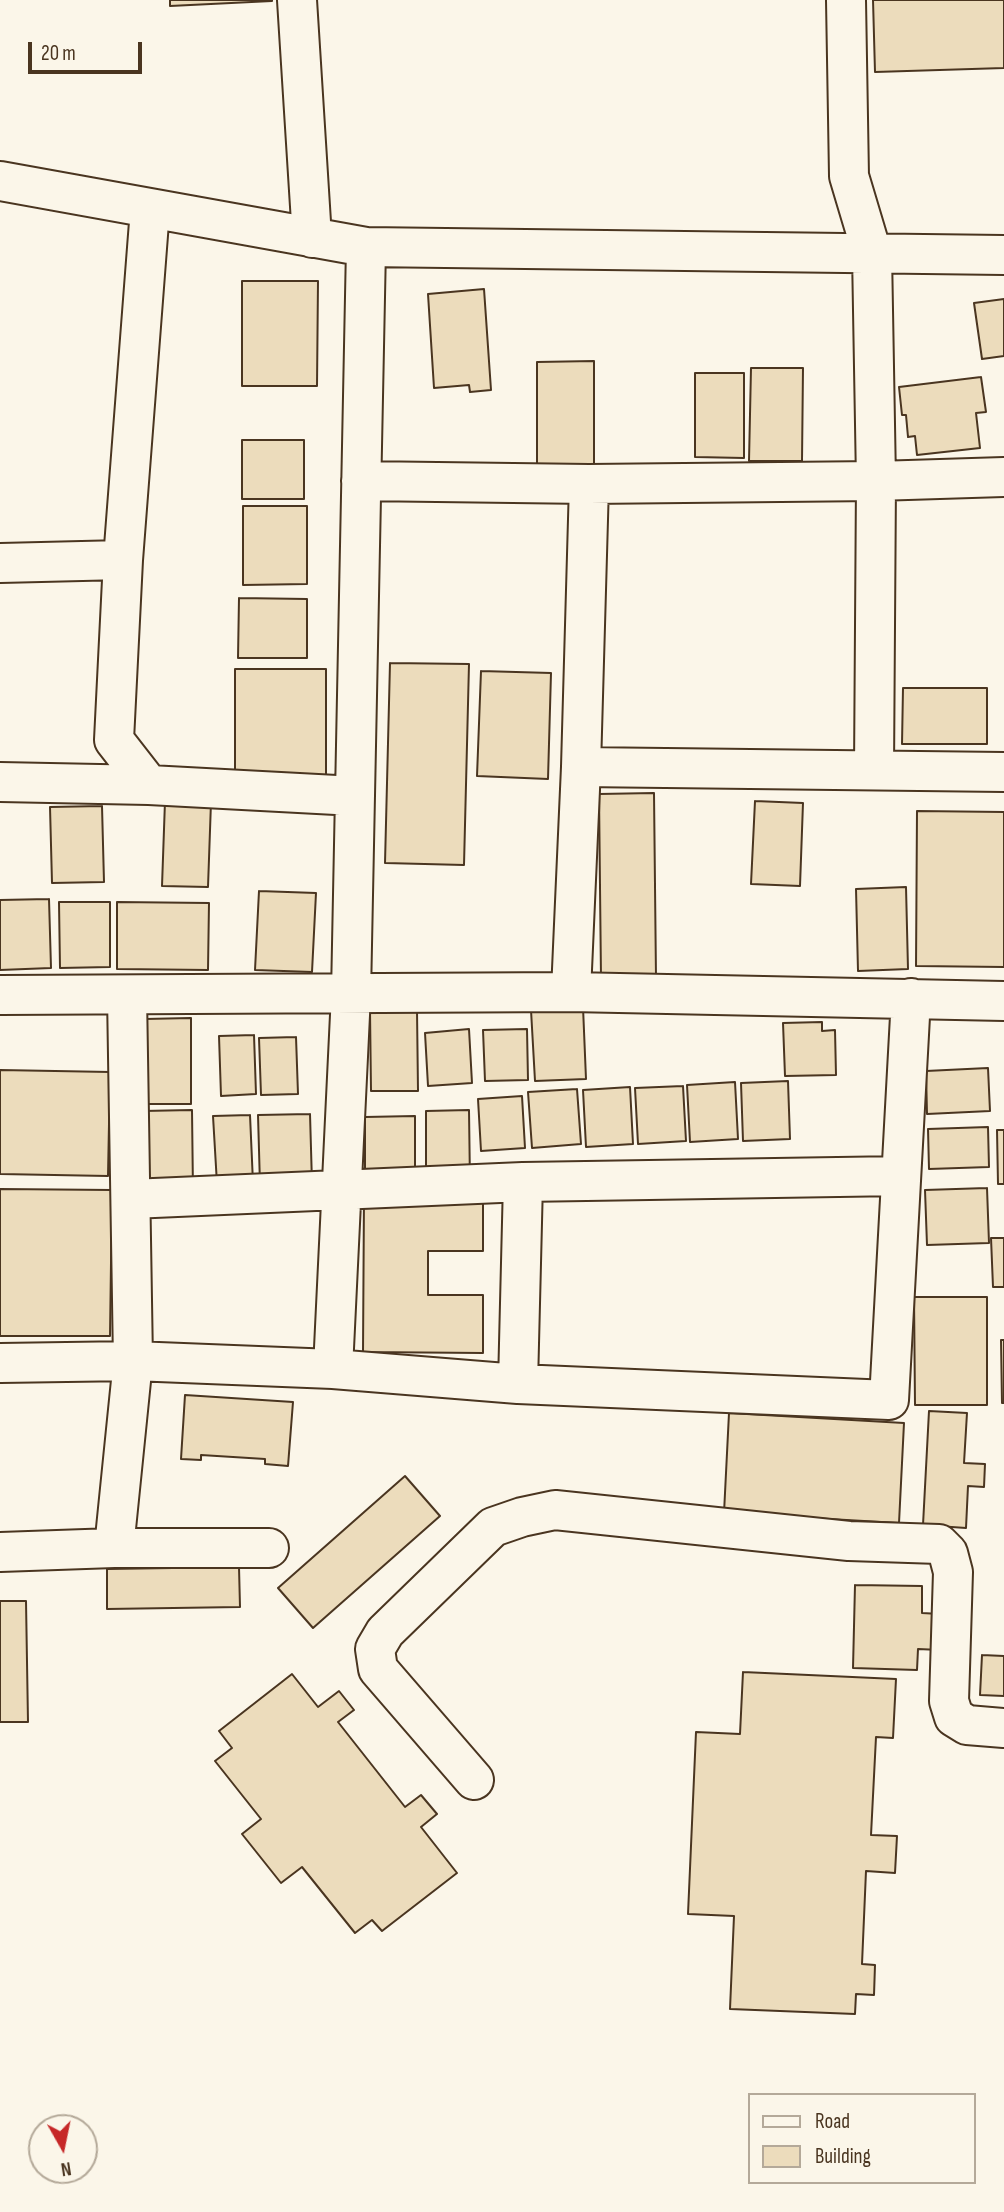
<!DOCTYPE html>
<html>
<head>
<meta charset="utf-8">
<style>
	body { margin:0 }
	#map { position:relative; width:1004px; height:2212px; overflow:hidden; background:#fbf6e9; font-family:"Sofia Sans Condensed",sans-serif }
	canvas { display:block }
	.legend { position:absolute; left:748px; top:2093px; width:228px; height:91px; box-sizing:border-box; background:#fbf6e9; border:2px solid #b4a999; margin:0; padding:9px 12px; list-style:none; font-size:21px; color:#4a3520 }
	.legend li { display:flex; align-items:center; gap:14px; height:35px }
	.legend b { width:35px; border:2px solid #b4a999 }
	.north { position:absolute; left:28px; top:2114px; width:70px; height:70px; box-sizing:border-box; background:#fbf6e9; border:2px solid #b4a999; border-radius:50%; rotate:171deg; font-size:19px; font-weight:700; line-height:28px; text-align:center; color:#4a3520 }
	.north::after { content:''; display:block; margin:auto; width:24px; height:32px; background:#c62828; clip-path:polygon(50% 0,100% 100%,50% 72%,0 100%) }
	.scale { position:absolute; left:28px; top:42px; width:114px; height:32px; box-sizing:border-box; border:4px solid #4a3520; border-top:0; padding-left:9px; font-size:21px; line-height:24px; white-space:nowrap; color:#4a3520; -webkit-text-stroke:5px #fbf6e9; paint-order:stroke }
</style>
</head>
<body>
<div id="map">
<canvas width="1004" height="2212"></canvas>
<ul class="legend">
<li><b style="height:9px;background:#fbf6e9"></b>Road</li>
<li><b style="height:19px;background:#ecdcbc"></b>Building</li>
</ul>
<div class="north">N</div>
<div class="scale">20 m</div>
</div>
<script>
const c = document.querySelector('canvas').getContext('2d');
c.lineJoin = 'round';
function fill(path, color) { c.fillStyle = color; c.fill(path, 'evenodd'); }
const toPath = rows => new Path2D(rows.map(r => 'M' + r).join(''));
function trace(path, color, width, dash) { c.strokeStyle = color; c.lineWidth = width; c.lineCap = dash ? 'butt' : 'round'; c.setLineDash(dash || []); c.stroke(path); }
const building = toPath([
	[170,0,272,0,272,1,170,6,170,0],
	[873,0,1004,0,1004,68,875,72,873,0],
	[242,281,318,281,317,386,242,386,242,281],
	[484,289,491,390,470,392,469,385,434,388,428,294,484,289],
	[1004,299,1004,356,982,359,974,303,1004,299],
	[594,361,594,466,537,466,537,362,594,361],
	[751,368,803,368,802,461,749,461,751,368],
	[695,373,744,373,744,458,695,457,695,373],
	[981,377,986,412,976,413,980,448,917,455,915,436,908,437,906,415,902,415,899,387,981,377],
	[242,440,304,440,304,499,242,499,242,440],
	[243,506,307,506,307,584,243,585,243,506],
	[239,598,307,599,307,658,238,658,239,598],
	[390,663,469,664,464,865,385,863,390,663],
	[235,669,326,669,326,780,235,781,235,669],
	[481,671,551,673,548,779,477,776,481,671],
	[903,688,987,688,987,744,902,744,903,688],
	[654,793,656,978,601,979,599,794,654,793],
	[165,801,211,802,208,887,162,886,165,801],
	[755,801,803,803,800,886,751,884,755,801],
	[102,806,104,882,52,883,50,807,102,806],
	[917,811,1004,812,1004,967,916,966,917,811],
	[906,887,908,969,858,971,856,889,906,887],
	[259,891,316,893,312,972,255,970,259,891],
	[49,899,51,968,0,970,0,900,49,899],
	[59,902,110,902,110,967,60,968,59,902],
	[117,902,209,903,208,970,117,969,117,902],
	[583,1007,586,1079,535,1081,531,1010,583,1007],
	[417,1010,418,1091,371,1091,370,1011,417,1010],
	[191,1018,191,1104,145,1104,145,1019,191,1018],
	[822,1022,822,1031,835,1030,836,1075,785,1076,783,1023,822,1022],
	[469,1029,472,1083,428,1086,425,1033,469,1029],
	[527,1029,528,1080,485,1081,483,1030,527,1029],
	[254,1035,256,1094,221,1096,219,1036,254,1035],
	[296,1037,298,1094,261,1095,259,1038,296,1037],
	[988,1068,990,1111,927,1114,926,1071,988,1068],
	[0,1070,110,1072,108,1176,0,1174,0,1070],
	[788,1081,790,1139,743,1141,741,1083,788,1081],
	[735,1082,738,1139,690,1142,687,1085,735,1082],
	[683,1086,686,1141,638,1144,635,1088,683,1086],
	[630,1087,633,1144,586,1147,583,1090,630,1087],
	[577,1089,581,1144,532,1148,528,1092,577,1089],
	[522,1096,525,1148,481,1151,478,1099,522,1096],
	[192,1110,193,1192,144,1193,143,1111,192,1110],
	[469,1110,470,1184,426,1184,426,1111,469,1110],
	[310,1114,312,1183,260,1185,258,1115,310,1114],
	[250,1115,253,1183,217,1184,213,1116,250,1115],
	[415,1116,415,1185,365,1185,365,1117,415,1116],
	[988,1127,989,1167,929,1169,928,1129,988,1127],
	[997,1130,1004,1130,1004,1184,998,1184,997,1130],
	[987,1188,989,1243,927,1245,925,1190,987,1188],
	[0,1189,112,1190,110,1336,0,1336,0,1189],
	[364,1195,483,1195,483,1251,428,1251,428,1295,483,1295,483,1353,363,1352,364,1195],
	[991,1238,1004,1238,1004,1287,993,1287,991,1238],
	[914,1297,987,1297,987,1405,915,1405,914,1297],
	[1001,1340,1004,1340,1004,1403,1002,1403,1001,1340],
	[185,1395,293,1402,288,1466,265,1464,265,1459,201,1455,201,1460,181,1459,185,1395],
	[929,1411,967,1413,964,1463,985,1464,984,1487,968,1486,966,1528,923,1525,929,1411],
	[729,1413,904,1423,899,1523,724,1513,729,1413],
	[405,1476,440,1516,313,1628,278,1588,405,1476],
	[239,1567,240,1607,107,1609,107,1569,239,1567],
	[855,1585,922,1586,922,1613,940,1614,940,1650,918,1649,917,1670,853,1668,855,1585],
	[0,1601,26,1601,28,1722,0,1722,0,1601],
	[982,1655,1004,1656,1004,1696,980,1695,982,1655],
	[743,1672,896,1679,893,1738,876,1737,871,1835,897,1836,895,1873,866,1871,862,1964,875,1965,874,1995,856,1994,855,2014,730,2009,734,1916,688,1914,696,1732,740,1734,743,1672],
	[292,1674,318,1707,339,1691,354,1710,338,1722,405,1807,421,1795,437,1814,421,1827,457,1873,382,1931,372,1920,355,1933,302,1867,281,1883,242,1834,261,1819,215,1761,232,1748,219,1731,292,1674]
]);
fill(building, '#ecdcbc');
trace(building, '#4a3520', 2);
const minor = toPath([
	[297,0,312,238],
	[846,0,849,176,872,253,876,481,874,770],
	[0,181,366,247,1004,255],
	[150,209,123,560,114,740,149,785,355,796],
	[361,481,589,484,876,481,1004,477],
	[0,563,123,560],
	[581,767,1004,772],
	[0,782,149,785],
	[571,992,581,767,589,484],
	[0,995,571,992,1004,1001],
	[131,1199,523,1182,901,1176],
	[0,1363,133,1361,333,1369,518,1384,889,1400,911,998],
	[333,1369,351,994,366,247],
	[518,1384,523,1182],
	[114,1548,133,1361,127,995],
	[0,1552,114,1548,269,1548],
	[474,1780,378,1669,375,1649,385,1632,493,1527,522,1517,555,1510,849,1541,939,1544,948,1553,953,1572,949,1701,954,1717,967,1725,1004,1728]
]);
trace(minor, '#4a3520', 42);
trace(minor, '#fbf6e9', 38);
</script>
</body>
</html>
